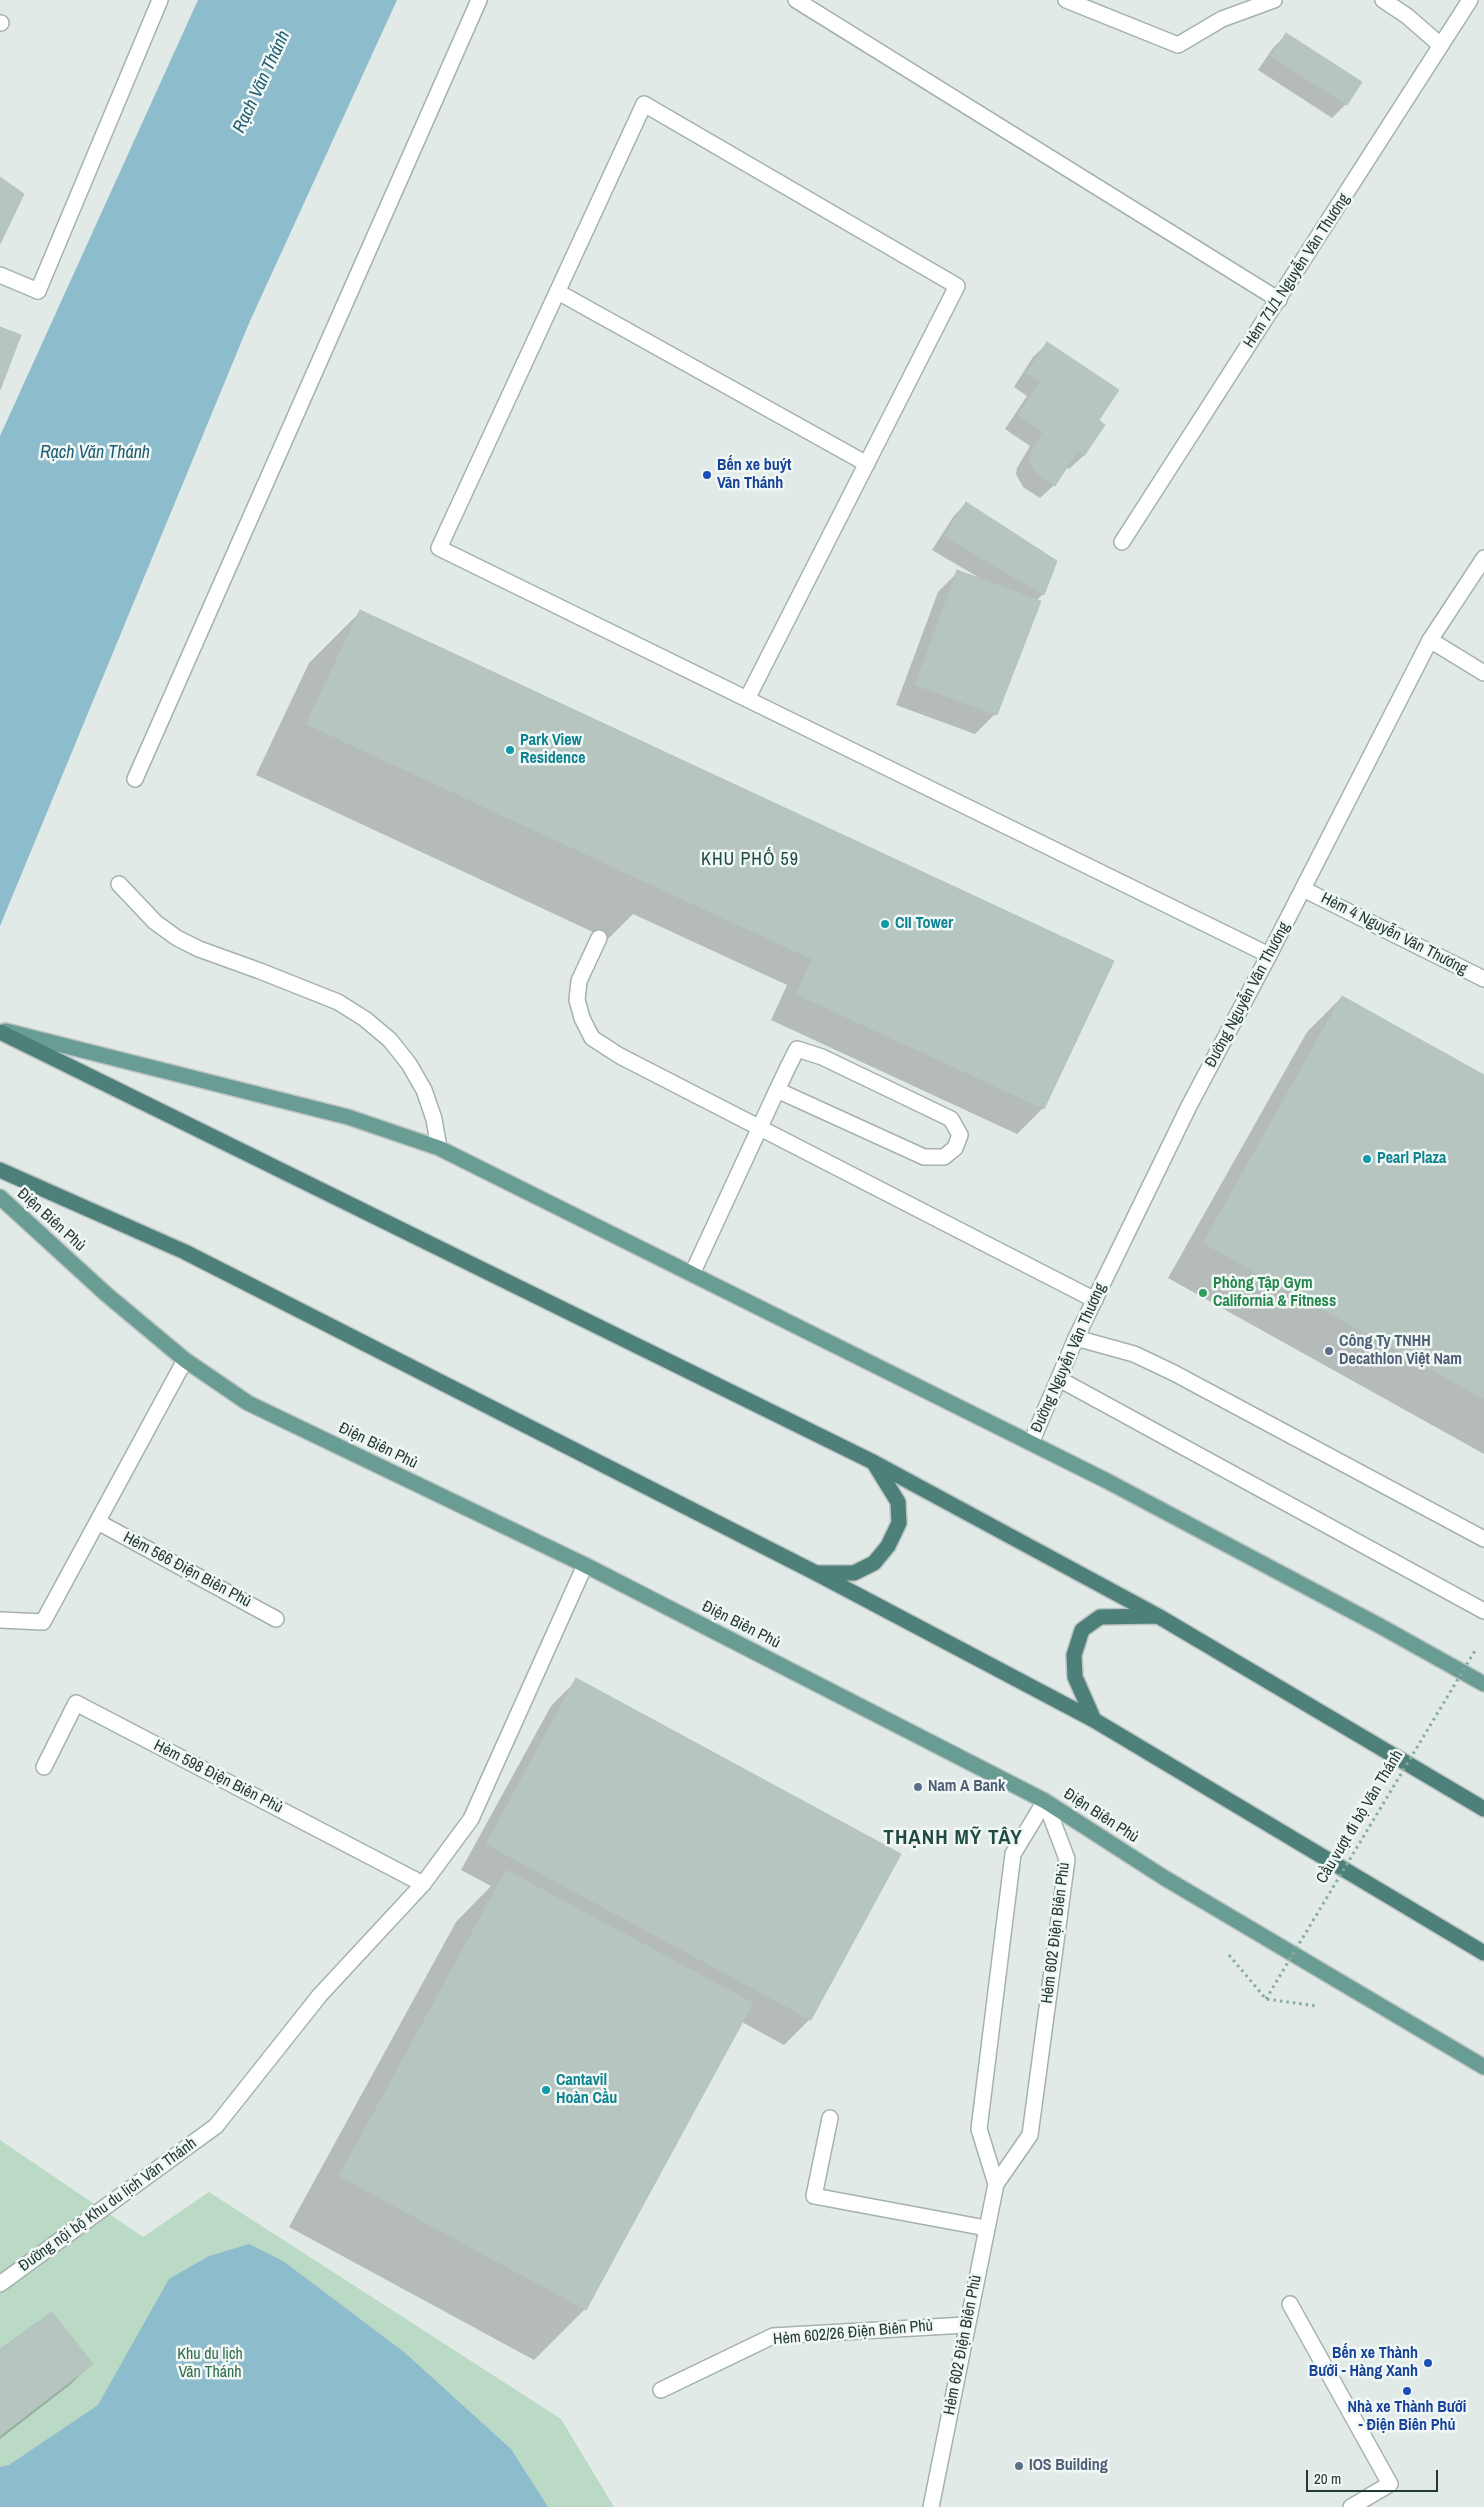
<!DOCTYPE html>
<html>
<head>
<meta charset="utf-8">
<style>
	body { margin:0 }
	#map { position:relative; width:1484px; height:2507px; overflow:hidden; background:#e1eae7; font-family:"Archivo Narrow",sans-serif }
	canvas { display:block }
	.scale { position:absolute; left:1306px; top:2470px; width:132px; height:22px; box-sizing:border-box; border:2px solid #233a36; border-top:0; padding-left:6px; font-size:15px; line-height:18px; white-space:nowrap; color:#233a36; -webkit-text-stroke:4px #f1f7f5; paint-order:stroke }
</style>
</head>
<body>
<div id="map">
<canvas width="1484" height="2507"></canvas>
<div class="scale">20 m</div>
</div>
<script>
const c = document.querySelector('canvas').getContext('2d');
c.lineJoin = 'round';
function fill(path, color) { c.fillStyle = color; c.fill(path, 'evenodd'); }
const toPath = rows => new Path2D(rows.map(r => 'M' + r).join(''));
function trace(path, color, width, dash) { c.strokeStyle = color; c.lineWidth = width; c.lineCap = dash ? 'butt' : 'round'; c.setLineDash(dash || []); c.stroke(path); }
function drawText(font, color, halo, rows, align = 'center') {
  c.font = font + ' "Archivo Narrow",sans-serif'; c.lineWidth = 5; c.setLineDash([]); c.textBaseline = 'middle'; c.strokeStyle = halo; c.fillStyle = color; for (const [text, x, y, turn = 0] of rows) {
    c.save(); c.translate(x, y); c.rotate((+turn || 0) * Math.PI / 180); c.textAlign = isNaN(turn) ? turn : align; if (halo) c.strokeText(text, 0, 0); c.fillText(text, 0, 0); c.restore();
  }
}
fill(toPath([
	[0,2140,143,2237,209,2192,561,2419,614,2507,0,2507]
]), '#bbdac6');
fill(toPath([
	[198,0,397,0,250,321,0,926,0,436],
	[249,2244,283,2261,404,2352,511,2449,548,2507,0,2507,0,2467,9,2465,98,2405,169,2279,209,2256]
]), '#8dbccc');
fill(toPath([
	[1286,35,1346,104,1332,118,1258,70,1273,48],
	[1047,344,1097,421,1104,425,1083,456,1069,469,1066,467,1054,485,1040,498,1023,487,1016,474,1017,468,1030,446,1005,429,1027,396,1014,387,1033,357],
	[966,503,1055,562,1043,594,1037,600,995,714,975,734,896,705,938,592,958,572,978,577,932,550,953,517],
	[360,612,1043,1108,1017,1134,771,1020,787,985,633,914,608,939,256,775,309,663],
	[1342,997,1484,1076,1484,1454,1168,1278,1307,1032],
	[577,1680,810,2019,784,2045,742,2022,585,2309,534,2360,289,2227,456,1922,491,1886,461,1870,551,1706],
	[0,2350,91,2364,71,2384,0,2439]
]), '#0003');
const building = toPath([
	[1286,33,1362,82,1347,105,1271,56,1286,33],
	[0,177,24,194,0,244,0,177],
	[0,327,21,335,0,390,0,327],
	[1047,342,1119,390,1099,420,1105,425,1084,456,1077,452,1055,486,1036,473,1029,460,1033,448,1043,432,1018,415,1040,382,1026,373,1047,342],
	[966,502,1057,561,1044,595,944,536,966,502],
	[957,570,1041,601,997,715,915,685,957,570],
	[360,610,714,775,660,889,306,724,360,610],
	[714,775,1114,961,1044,1109,796,994,812,959,660,889,714,775],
	[1342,996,1484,1075,1484,1399,1203,1243,1342,996],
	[576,1678,901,1854,811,2020,486,1844,576,1678],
	[506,1870,753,2003,586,2310,339,2176,506,1870],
	[52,2312,93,2364,0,2436,0,2349,52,2312]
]);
fill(building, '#b7c5c0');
trace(building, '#b4c3be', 1);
const service = toPath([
	[1066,0,1178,45,1222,19,1274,0],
	[1383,0,1407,16,1438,43],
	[0,23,1,23],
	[0,275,38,291],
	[558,292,867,464],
	[747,699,957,286,644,104,439,548,1269,955],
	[599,938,579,981,577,1000,582,1018,592,1038,620,1056,1095,1300],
	[692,1274,760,1127,777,1090,788,1067,797,1049,822,1057,951,1119,960,1135,955,1148,944,1157,924,1157,777,1090],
	[1076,1338,1134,1354,1174,1373,1484,1539],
	[1059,1379,1484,1611],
	[98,1522,276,1619],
	[0,1620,43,1622,185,1360],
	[44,1767,76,1703,423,1884],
	[830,2118,814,2196,986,2228],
	[0,2284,216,2126],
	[661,2390,773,2336,966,2325]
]);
const minor = toPath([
	[796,0,1279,300],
	[38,291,160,0],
	[1122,542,1470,0],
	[1430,640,1484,673],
	[135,779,479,0],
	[119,884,155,922,177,938,199,949,260,971,338,1002,365,1019,390,1040,409,1064,424,1090,434,1119,439,1148],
	[1303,889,1484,979],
	[216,2126,320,1995,423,1884,471,1819,585,1565],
	[1290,2304,1390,2484,1351,2507]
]);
const tertiary = toPath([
	[1031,1443,1076,1338,1189,1106,1269,955,1430,640,1484,558],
	[996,2184,979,2129,1013,1854,1045,1801],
	[931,2507,996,2184,1030,2135,1067,1859,1045,1801]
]);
const primary = toPath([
	[6,1031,348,1117,439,1148,1107,1481,1380,1626,1484,1684],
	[0,1197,106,1294,185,1360,248,1403,585,1565,1045,1801,1163,1877,1484,2067]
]);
const trunk = toPath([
	[0,1032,873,1462,1158,1616,1484,1809],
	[0,1170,185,1252,814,1572,1094,1720,1484,1953],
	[818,1573,854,1573,874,1563,888,1546,899,1523,898,1502,874,1463],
	[1094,1720,1075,1677,1074,1655,1082,1630,1100,1617,1156,1616]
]);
trace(service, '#a4b2ae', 18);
trace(minor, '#a4b2ae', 18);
trace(tertiary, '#a4b2ae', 18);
trace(primary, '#bdc4c3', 18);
trace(trunk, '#bdc4c3', 18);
trace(toPath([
	[1229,1955,1266,1999,1317,2006]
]), '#84aca3', 3, [2.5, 4]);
trace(service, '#fff', 15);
trace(minor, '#fff', 15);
trace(tertiary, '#fff', 15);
trace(primary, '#699d94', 15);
trace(trunk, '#4d8079', 15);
trace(toPath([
	[1266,1999,1476,1649]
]), '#84aca3', 3, [2.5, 4]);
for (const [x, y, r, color] of [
	[707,475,5,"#1a4fb4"],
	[510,750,5,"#0f9aa8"],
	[885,924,5,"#0f9aa8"],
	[1367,1159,5,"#0f9aa8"],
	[1203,1293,5,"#2e9e5b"],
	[1329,1351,5,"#5c6f8a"],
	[918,1787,5,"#5c6f8a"],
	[546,2090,5,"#0f9aa8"],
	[1428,2363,5,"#1a4fb4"],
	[1407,2391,5,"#1a4fb4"],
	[1019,2466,5,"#5c6f8a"]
]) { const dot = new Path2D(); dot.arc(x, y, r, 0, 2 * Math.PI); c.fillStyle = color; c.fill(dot); trace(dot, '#f1f7f5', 2); }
drawText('16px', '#233a36', '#f1f7f5', [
	["Hẻm 71/1 Nguyễn Văn Thương",1297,271,-57],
	["Hẻm 4 Nguyễn Văn Thương",1394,934,27],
	["Đường Nguyễn Văn Thương",1248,995,-62],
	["Điện Biên Phủ",51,1220,42],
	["Đường Nguyễn Văn Thương",1069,1358,-66],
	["Điện Biên Phủ",378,1446,26],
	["Hẻm 566 Điện Biên Phủ",187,1570,28],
	["Điện Biên Phủ",741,1625,27],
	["Hẻm 598 Điện Biên Phủ",218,1777,27],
	["Điện Biên Phủ",1101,1816,33],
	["Cầu vượt đi bộ Văn Thánh",1360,1817,-59],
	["Hẻm 602 Điện Biên Phủ",1056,1933,-83],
	["Đường nội bộ Khu du lịch Văn Thánh",108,2205,-36],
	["Hẻm 602/26 Điện Biên Phủ",853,2333,-5],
	["Hẻm 602 Điện Biên Phủ",963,2345,-79]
]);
drawText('bold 16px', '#164399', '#f1f7f5', [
	["Bến xe buýt",717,466],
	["Văn Thánh",717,484],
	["Bến xe Thành",1418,2354,"right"],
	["Bưởi - Hàng Xanh",1418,2372,"right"],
	["Nhà xe Thành Bưởi",1407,2408,"center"],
	["- Điện Biên Phủ",1407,2426,"center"]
], 'left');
drawText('bold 16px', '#0d838f', '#f1f7f5', [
	["Park View",520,741],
	["Residence",520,759],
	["CII Tower",895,924],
	["Pearl Plaza",1377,1159],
	["Cantavil",556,2081],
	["Hoàn Cầu",556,2099]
], 'left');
drawText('bold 16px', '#27864d', '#f1f7f5', [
	["Phòng Tập Gym",1213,1284],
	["California & Fitness",1213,1302]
], 'left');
drawText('bold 16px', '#4e5e75', '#f1f7f5', [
	["Công Ty TNHH",1339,1342],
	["Decathlon Việt Nam",1339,1360],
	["Nam A Bank",928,1787],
	["IOS Building",1029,2466]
], 'left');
drawText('16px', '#306d4d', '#f1f7f5', [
	["Khu du lịch",210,2355],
	["Văn Thánh",210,2373]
]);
drawText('italic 18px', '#215d71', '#f1f7f5', [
	["Rạch Văn Thánh",262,82,-65],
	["Rạch Văn Thánh",95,453]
]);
c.letterSpacing = '1px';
drawText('18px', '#204a44', '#f1f7f5', [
	["KHU PHỐ 59",750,860]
]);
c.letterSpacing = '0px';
c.letterSpacing = '1px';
drawText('bold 21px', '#204a44', '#f1f7f5', [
	["THẠNH MỸ TÂY",953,1838]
]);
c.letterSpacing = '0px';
</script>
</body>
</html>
